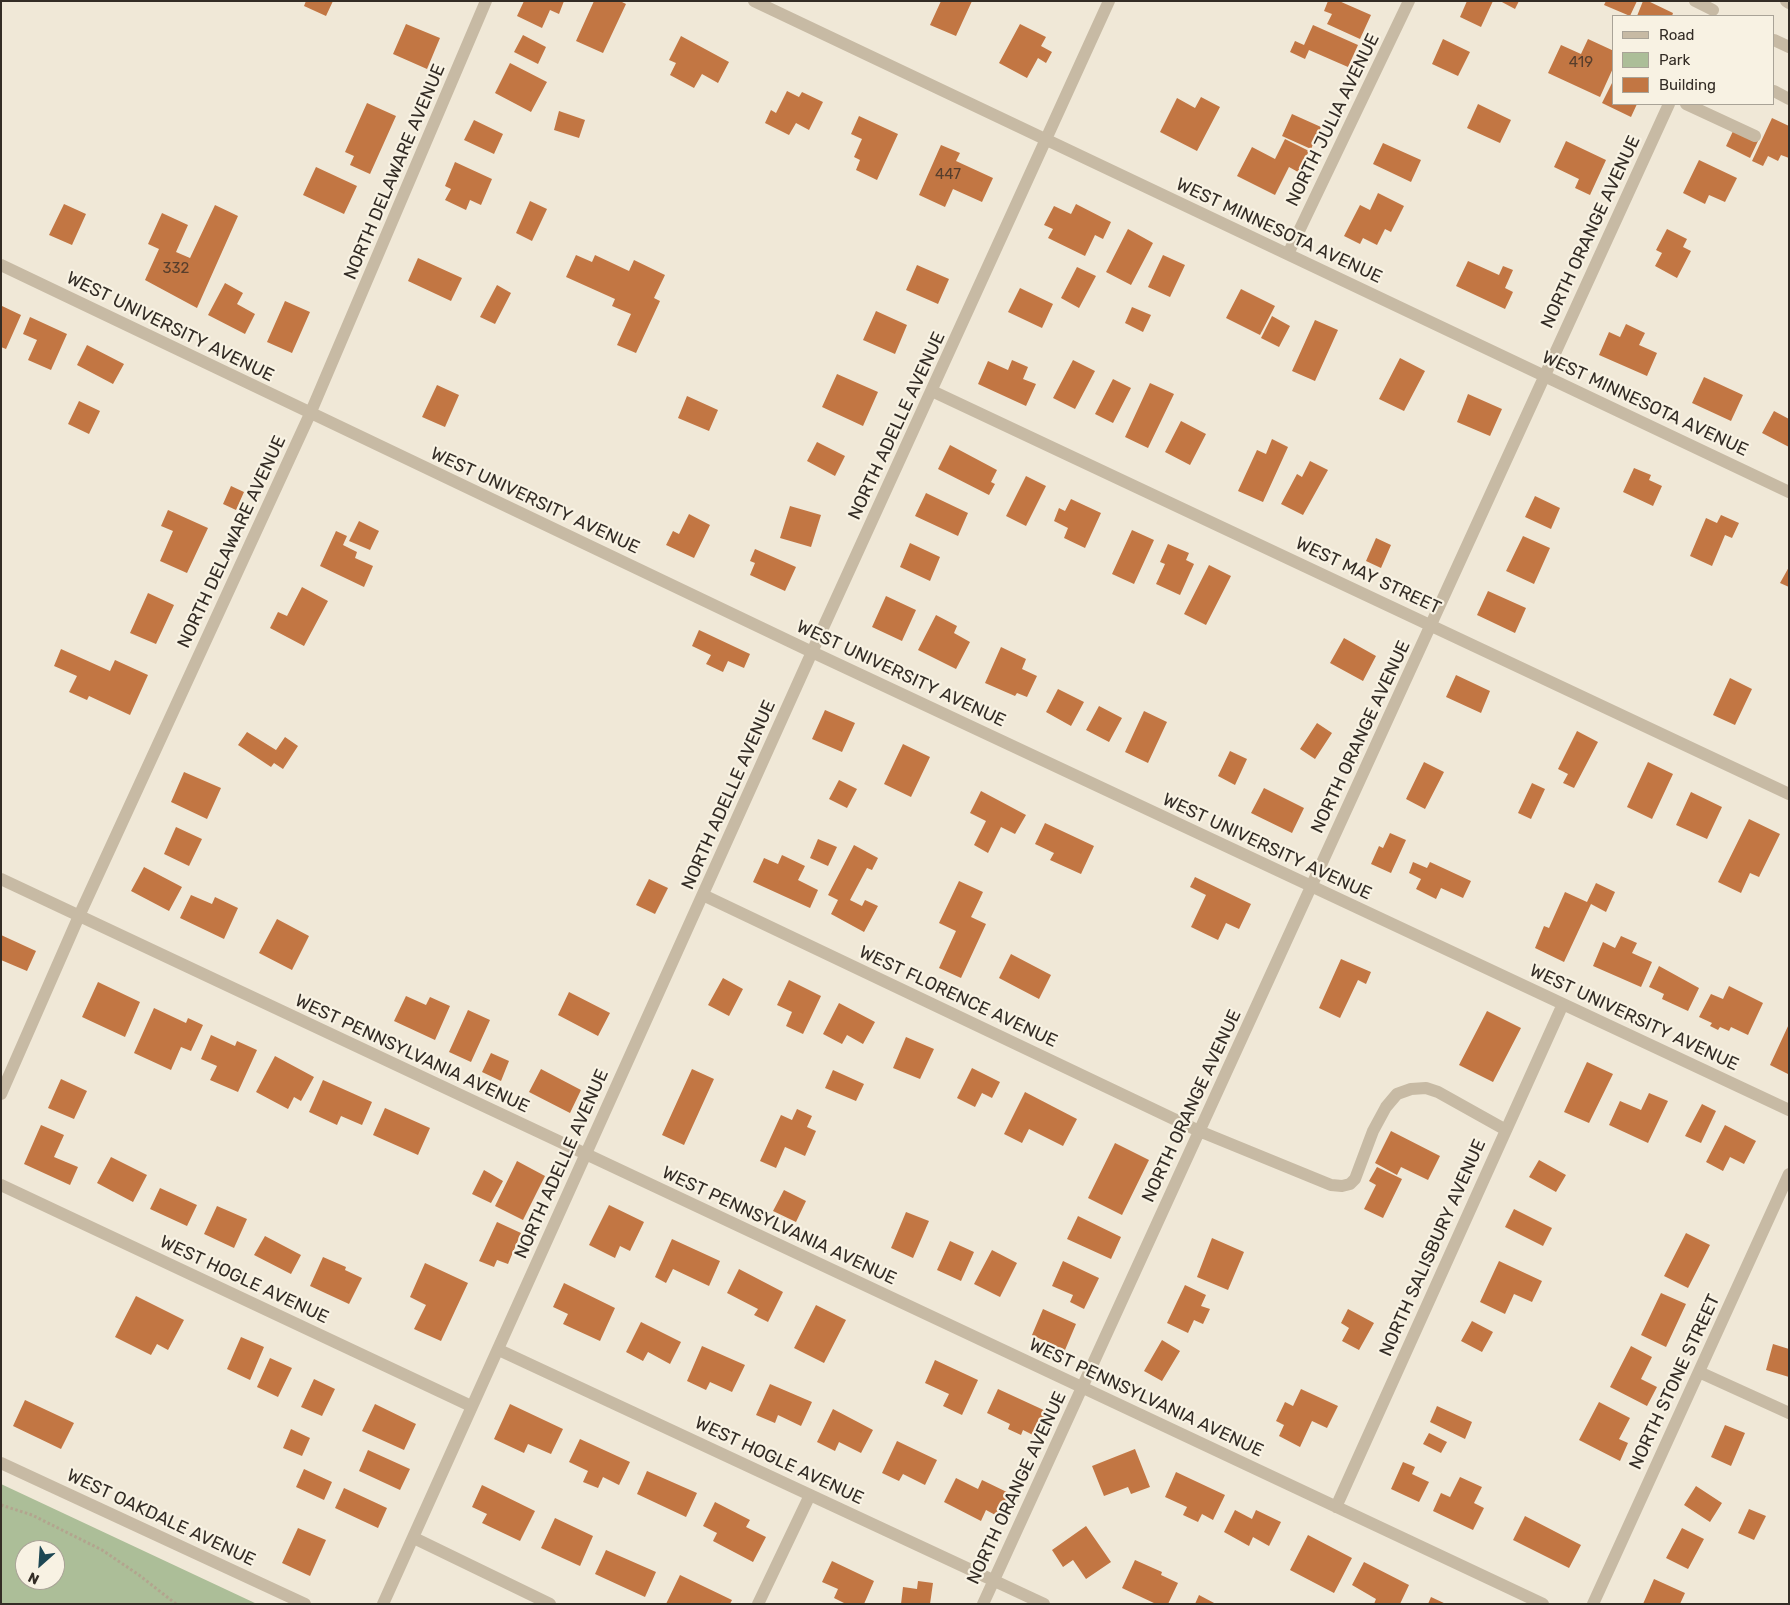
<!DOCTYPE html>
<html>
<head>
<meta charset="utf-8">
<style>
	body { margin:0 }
	#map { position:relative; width:1790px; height:1605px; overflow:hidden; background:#f0e8d7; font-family:Rubik,sans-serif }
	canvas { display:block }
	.frame { position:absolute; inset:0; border:2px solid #332c25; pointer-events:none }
	.legend { position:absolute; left:1612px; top:15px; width:162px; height:90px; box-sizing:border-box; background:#f8f2e3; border:1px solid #a9a397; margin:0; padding:6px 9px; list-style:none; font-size:15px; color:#332c25 }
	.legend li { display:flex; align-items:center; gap:10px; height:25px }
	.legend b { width:25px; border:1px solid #a9a397 }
	.north { position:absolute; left:15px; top:1540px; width:50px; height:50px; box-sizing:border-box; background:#f8f2e3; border:1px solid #a9a397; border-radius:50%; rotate:206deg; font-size:14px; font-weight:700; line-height:20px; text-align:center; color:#332c25 }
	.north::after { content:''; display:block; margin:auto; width:18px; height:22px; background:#1d4753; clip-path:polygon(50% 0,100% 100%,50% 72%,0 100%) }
</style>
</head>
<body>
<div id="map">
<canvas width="1790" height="1605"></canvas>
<div class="frame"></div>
<ul class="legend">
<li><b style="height:6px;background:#c7baa4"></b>Road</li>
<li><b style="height:14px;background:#acbe98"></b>Park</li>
<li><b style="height:14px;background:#c27643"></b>Building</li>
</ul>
<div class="north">N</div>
</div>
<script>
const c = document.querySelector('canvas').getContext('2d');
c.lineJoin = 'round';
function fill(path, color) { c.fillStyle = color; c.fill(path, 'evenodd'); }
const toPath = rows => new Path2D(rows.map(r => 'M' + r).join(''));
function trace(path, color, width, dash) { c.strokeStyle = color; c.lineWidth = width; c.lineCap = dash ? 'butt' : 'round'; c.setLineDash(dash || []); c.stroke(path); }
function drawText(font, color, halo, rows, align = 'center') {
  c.font = font + ' Rubik,sans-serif'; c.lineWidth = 4.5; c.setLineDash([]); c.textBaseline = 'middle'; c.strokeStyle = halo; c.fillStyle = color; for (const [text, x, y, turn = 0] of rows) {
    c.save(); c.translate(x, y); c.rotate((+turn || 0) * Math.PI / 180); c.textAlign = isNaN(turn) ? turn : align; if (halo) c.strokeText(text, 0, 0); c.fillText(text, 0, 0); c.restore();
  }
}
fill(toPath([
	[1,1484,257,1604,1,1604],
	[25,1550,55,1550,55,1580,25,1580]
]), '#acbe98');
fill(toPath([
	[306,1,333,1,326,16,304,6],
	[524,1,564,1,559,14,550,10,542,28,517,16],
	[594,1,620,1,626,4,603,53,576,41],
	[941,1,972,1,956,36,930,25],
	[1328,1,1339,1,1371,15,1360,39,1327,24,1332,14,1324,11],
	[1467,1,1493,1,1481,27,1460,17],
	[1500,1,1519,1,1515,9],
	[1606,1,1637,1,1630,16,1604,5],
	[1643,1,1648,1,1673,13,1672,16,1637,16],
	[406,24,440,38,427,69,393,54],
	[1020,24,1046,37,1041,46,1052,52,1046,63,1038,58,1027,78,999,63],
	[1313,25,1358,45,1348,67,1309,50,1305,59,1290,52,1295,41,1304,45],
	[523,35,546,47,538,64,514,52],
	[681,36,729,62,718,83,702,74,694,88,670,75,676,63,669,60],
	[1443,39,1470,52,1458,76,1432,64],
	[1588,39,1614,51,1614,66,1600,97,1548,73,1561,45,1581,54],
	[510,63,547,82,531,112,495,93],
	[1612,83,1614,84,1614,104,1637,104,1631,117,1602,103],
	[787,91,799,97,802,92,823,102,809,130,796,123,789,135,765,123,771,110,776,113],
	[1201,97,1220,107,1197,151,1160,132,1177,98,1195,108],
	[367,103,396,116,370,174,350,165,354,156,345,152],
	[1478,104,1511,120,1500,143,1467,128],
	[559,111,585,120,579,138,554,130],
	[1292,114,1321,127,1311,149,1282,136],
	[859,116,898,134,877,180,856,170,860,160,854,157,862,139,851,134],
	[1772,118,1789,126,1789,158,1781,155,1778,161,1768,156,1763,166,1752,161],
	[474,120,503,134,494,154,464,140],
	[1734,129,1758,141,1750,158,1726,146],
	[1285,139,1309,151,1298,172,1289,167,1275,195,1237,176,1252,147,1275,159],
	[1566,141,1606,160,1590,195,1575,188,1579,179,1554,167],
	[1383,143,1421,160,1411,182,1373,164],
	[941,145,960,153,956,161,993,178,982,202,953,189,945,207,919,195],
	[1699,160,1737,178,1725,202,1709,195,1705,204,1683,193],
	[455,162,492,179,481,205,470,200,466,210,445,200,451,189,445,186],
	[316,167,357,186,344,214,303,195],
	[1378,193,1404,206,1391,232,1385,229,1377,245,1363,238,1360,244,1344,236,1360,205,1370,210],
	[530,201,547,209,532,241,516,233],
	[64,204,86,214,72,245,49,235],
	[1076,204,1111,222,1103,239,1095,235,1085,256,1048,238,1053,229,1044,225,1054,206,1071,214],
	[215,205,238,216,197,308,145,280,159,249,148,244,162,213,188,225,176,252,190,258],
	[1128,229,1153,243,1131,285,1106,272],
	[1667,229,1687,239,1683,247,1691,251,1677,278,1655,266,1662,253,1656,250],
	[576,255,592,262,595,255,629,271,634,260,665,275,654,298,660,301,636,353,617,345,631,314,612,306,615,299,566,277],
	[1163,255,1185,265,1170,297,1148,287],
	[418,258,462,278,451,301,408,281],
	[1468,261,1499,275,1503,266,1513,270,1505,288,1513,292,1505,309,1456,286],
	[917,265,949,279,938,304,906,290],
	[1077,267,1096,276,1079,308,1061,298],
	[225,283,243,293,237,304,255,314,245,334,208,315],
	[497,285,511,293,495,324,480,317],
	[1020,288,1053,304,1042,328,1008,312],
	[1241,289,1275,306,1260,335,1226,318],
	[285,301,310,312,292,353,267,342],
	[2,306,21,315,6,349,1,347],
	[1132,307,1151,315,1143,332,1125,323],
	[876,311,907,325,895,354,863,340],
	[1272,316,1290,326,1279,347,1261,338],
	[30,317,67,334,51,370,28,360,37,340,23,334],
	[1315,320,1338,330,1315,381,1292,371],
	[1626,324,1645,333,1639,345,1657,353,1647,376,1599,355,1609,332,1620,337],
	[87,345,124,364,113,384,77,365],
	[1400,358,1425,371,1404,411,1379,399],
	[1012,360,1028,367,1023,379,1036,384,1026,406,978,384,988,361,1008,370],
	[1073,360,1095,371,1075,409,1053,398],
	[837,374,878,392,863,426,822,407],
	[1704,377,1743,395,1731,421,1692,403],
	[1113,379,1131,388,1113,423,1095,414],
	[1150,383,1174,394,1148,448,1125,437],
	[437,385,459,395,445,427,422,417],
	[1468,394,1502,409,1490,436,1457,422],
	[687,396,718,410,709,431,678,418],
	[79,401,100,411,89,434,68,424],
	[1774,411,1789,419,1789,447,1762,433],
	[1181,421,1206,434,1190,465,1165,452],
	[1272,439,1288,447,1263,502,1238,491,1257,450,1266,454],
	[817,442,845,456,835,476,807,461],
	[950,445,997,470,991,482,995,484,989,495,938,469],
	[1310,461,1328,470,1303,515,1281,504,1297,474,1302,477],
	[1634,468,1651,475,1649,480,1662,486,1653,506,1623,492],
	[1026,476,1046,486,1026,526,1006,516],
	[231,486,244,492,236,510,223,504],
	[926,493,968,513,958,536,915,516],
	[1535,496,1560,508,1551,529,1525,517],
	[1071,499,1101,513,1085,548,1064,538,1068,528,1054,521,1059,508,1065,511],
	[790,506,821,515,811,547,780,538],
	[168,510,208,528,187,573,160,561,173,531,161,526],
	[689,514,710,525,694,558,666,545,673,531,679,534],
	[1721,515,1739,523,1732,538,1725,535,1712,566,1690,556,1706,518,1717,523],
	[359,521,379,531,370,550,349,541],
	[1132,530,1154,540,1134,584,1112,574],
	[336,531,347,536,343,545,357,552,355,558,373,566,364,587,320,566],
	[1523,536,1550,548,1534,584,1506,571],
	[1376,538,1391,545,1381,568,1366,561],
	[910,543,940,557,930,581,900,567],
	[1168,544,1189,553,1186,560,1194,564,1180,595,1156,584,1165,564,1160,562],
	[755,549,796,567,785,591,750,575,755,563,750,561],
	[1209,565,1231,576,1206,625,1184,614],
	[1789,567,1789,587,1780,583],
	[302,587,328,601,304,646,270,628,278,612,287,616],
	[1488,591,1526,608,1515,633,1477,615],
	[148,593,174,605,156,644,130,633],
	[886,596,916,610,902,641,872,627],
	[936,615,957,626,954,633,970,642,956,669,918,650],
	[699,630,750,654,744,668,728,661,723,672,706,664,711,655,692,646],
	[1344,638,1376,656,1363,681,1330,663],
	[1001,647,1026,659,1022,669,1037,676,1027,697,1017,693,1015,696,985,683],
	[61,649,110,671,115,660,148,675,130,715,89,696,87,700,69,692,77,676,54,666],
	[1456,675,1490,691,1481,713,1446,697],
	[1730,678,1752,689,1735,725,1713,715],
	[1058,689,1084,702,1071,726,1046,712],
	[1099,706,1122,718,1109,742,1086,730],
	[825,710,855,723,842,752,812,739],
	[1144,711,1167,722,1148,763,1125,752],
	[1317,723,1332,733,1315,759,1300,749],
	[1577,731,1598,742,1574,788,1563,783,1568,774,1558,769],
	[247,732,276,750,285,737,298,746,283,769,274,763,271,767,238,745],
	[903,744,930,757,911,797,884,784],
	[1230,751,1247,759,1235,785,1218,776],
	[1424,762,1444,772,1425,809,1406,799],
	[1648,762,1673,774,1652,819,1627,807],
	[184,772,221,788,207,819,171,802],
	[839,780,857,789,847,808,829,799],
	[1532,783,1545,789,1531,819,1518,813],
	[1264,788,1304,808,1292,833,1251,813],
	[981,791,1026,815,1015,834,1001,827,988,853,974,845,986,821,970,813],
	[1691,792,1722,807,1707,839,1676,825],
	[1749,819,1780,834,1759,877,1750,873,1741,893,1718,882],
	[1045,823,1094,846,1081,874,1050,860,1054,853,1035,844],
	[176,827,202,839,189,866,164,854],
	[1390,833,1406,840,1391,873,1371,864,1379,846,1383,848],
	[818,839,837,847,828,866,810,858],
	[854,845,878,858,872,870,867,868,850,900,862,906,865,900,878,906,864,932,831,914,838,900,828,895],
	[782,855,805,866,798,880,818,890,810,908,753,882,764,858,778,864],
	[1413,862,1427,868,1430,862,1471,881,1463,898,1441,888,1436,899,1416,889,1421,879,1409,873],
	[144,867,182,887,169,911,131,891],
	[1195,877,1251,904,1239,929,1226,923,1218,940,1191,927,1206,895,1190,887],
	[649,879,668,888,655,914,636,905],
	[959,881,983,892,971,917,986,924,961,978,939,968,956,931,939,923],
	[1596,883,1615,892,1606,912,1591,904,1564,962,1535,948,1544,926,1549,928,1565,892,1587,902],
	[191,895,212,904,215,897,238,908,224,939,180,918],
	[277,919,309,936,292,970,259,953],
	[1,935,36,951,27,971,1,960],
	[1621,936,1637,943,1632,953,1652,962,1641,987,1593,966,1603,942,1615,948],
	[1011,954,1051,975,1039,999,999,978],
	[1341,959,1371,972,1366,984,1358,980,1340,1018,1319,1008],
	[1659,966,1699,988,1688,1011,1662,999,1664,994,1649,987],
	[723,978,743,989,729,1016,708,1005],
	[789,980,821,996,803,1034,786,1026,792,1012,777,1005],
	[98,982,140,1002,125,1037,82,1017],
	[1729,986,1763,1003,1748,1035,1731,1027,1729,1031,1720,1027,1718,1030,1710,1026,1712,1023,1699,1017,1711,994,1723,999],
	[569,992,610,1013,598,1036,558,1015],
	[406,996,426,1005,430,997,450,1006,435,1040,394,1021],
	[839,1003,875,1022,863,1044,847,1035,842,1044,823,1034],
	[154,1008,186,1023,188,1018,203,1025,191,1051,181,1047,171,1070,134,1053],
	[468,1010,490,1020,471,1062,449,1052],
	[1487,1011,1521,1028,1493,1082,1459,1065],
	[1789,1024,1789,1072,1788,1074,1770,1065],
	[211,1035,235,1046,237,1041,257,1050,238,1092,210,1080,217,1066,201,1059],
	[906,1037,934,1049,920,1079,893,1068],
	[491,1053,509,1061,501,1081,482,1072],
	[275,1056,314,1077,301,1101,294,1097,288,1109,256,1092],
	[1587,1062,1613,1074,1589,1123,1564,1112],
	[972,1068,1000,1082,992,1098,982,1093,975,1107,957,1098],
	[541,1069,581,1090,570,1113,529,1092],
	[692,1069,714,1079,684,1145,662,1135],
	[833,1070,864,1084,856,1101,825,1088],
	[61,1079,87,1091,74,1119,48,1108],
	[323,1080,372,1102,362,1125,341,1116,337,1125,309,1112],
	[1025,1092,1077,1119,1063,1146,1029,1129,1022,1143,1004,1134],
	[1649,1093,1668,1101,1648,1143,1609,1125,1620,1101,1641,1110],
	[1702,1104,1716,1111,1701,1143,1685,1136],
	[385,1108,430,1128,418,1155,373,1135],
	[797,1109,812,1116,807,1127,816,1131,805,1156,785,1147,776,1168,760,1161,781,1115,792,1120],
	[41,1125,64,1135,54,1157,78,1167,70,1185,24,1164],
	[1725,1125,1756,1141,1744,1164,1730,1157,1723,1171,1706,1162],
	[1391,1131,1440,1156,1428,1180,1401,1167,1397,1175,1375,1163],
	[1115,1143,1149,1160,1122,1215,1088,1198],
	[111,1157,147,1175,133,1202,97,1183],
	[1539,1160,1566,1175,1556,1192,1529,1177],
	[517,1161,545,1176,523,1220,495,1206],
	[1377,1167,1402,1179,1383,1218,1364,1209,1376,1185,1369,1181],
	[484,1170,503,1181,491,1203,472,1194],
	[160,1188,197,1205,187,1226,150,1209],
	[784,1190,806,1201,796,1222,773,1211],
	[609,1205,644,1222,630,1251,620,1246,615,1258,589,1245],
	[217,1206,247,1219,234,1248,204,1234],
	[1514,1209,1552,1228,1543,1246,1505,1227],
	[906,1212,929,1221,913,1258,891,1248],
	[1078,1216,1121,1237,1111,1259,1067,1239],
	[497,1222,521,1233,508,1264,497,1260,494,1267,479,1261],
	[1686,1233,1710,1245,1688,1288,1664,1276],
	[265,1236,301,1255,291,1274,254,1255],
	[1212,1238,1244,1252,1228,1290,1197,1277],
	[672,1239,720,1261,709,1286,673,1269,666,1283,655,1277],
	[950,1241,974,1252,961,1281,937,1270],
	[992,1250,1017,1263,1000,1297,974,1284],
	[323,1257,346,1267,345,1270,362,1278,349,1304,310,1286],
	[1063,1261,1099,1278,1084,1309,1070,1302,1073,1295,1052,1286],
	[1499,1261,1542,1281,1532,1302,1514,1294,1505,1314,1480,1302],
	[425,1263,468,1283,441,1341,414,1329,426,1305,410,1297],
	[739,1269,783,1292,768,1322,754,1315,758,1309,727,1293],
	[564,1283,615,1308,600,1341,563,1324,568,1314,553,1307],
	[1185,1285,1206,1295,1201,1306,1210,1309,1203,1324,1194,1320,1188,1333,1167,1323],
	[1661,1293,1686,1304,1666,1347,1641,1335],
	[136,1296,184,1320,168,1350,157,1344,151,1355,115,1337],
	[816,1305,846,1320,824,1363,794,1348],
	[1043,1309,1076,1324,1065,1350,1032,1335],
	[1348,1309,1374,1323,1359,1350,1342,1341,1349,1328,1341,1323],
	[1472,1321,1493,1332,1482,1352,1461,1341],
	[641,1322,681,1342,670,1364,648,1352,643,1361,626,1352],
	[241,1337,264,1347,250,1380,227,1369],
	[1162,1340,1180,1351,1162,1381,1144,1371],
	[1773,1344,1789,1349,1789,1377,1766,1370],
	[702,1346,745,1365,732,1392,710,1382,706,1390,687,1381],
	[1631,1346,1652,1357,1641,1379,1657,1387,1647,1406,1610,1387],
	[270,1358,292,1368,278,1397,257,1387],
	[935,1360,978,1380,962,1415,943,1406,949,1394,925,1383],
	[314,1379,335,1389,322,1416,301,1407],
	[770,1384,812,1402,801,1426,778,1415,775,1423,756,1415],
	[998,1389,1048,1412,1037,1437,1023,1430,1021,1435,1008,1429,1010,1424,987,1413],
	[1301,1389,1338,1406,1327,1428,1312,1421,1300,1447,1279,1436,1284,1425,1276,1421,1285,1402,1293,1406],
	[25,1400,74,1423,61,1449,13,1426],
	[1599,1402,1630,1418,1619,1439,1628,1443,1620,1461,1579,1440],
	[375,1404,416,1424,404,1450,362,1431],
	[510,1404,563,1429,551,1454,528,1444,524,1453,494,1439],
	[1437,1406,1472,1422,1465,1439,1430,1422],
	[833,1409,873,1430,861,1453,839,1442,835,1451,817,1442],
	[1725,1425,1745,1433,1731,1466,1711,1457],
	[291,1429,310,1438,302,1456,283,1448],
	[1429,1433,1447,1442,1441,1453,1423,1444],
	[580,1439,630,1462,619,1485,603,1477,598,1488,583,1482,588,1471,569,1462],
	[897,1441,937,1460,925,1485,903,1474,899,1481,882,1473],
	[1135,1449,1150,1487,1131,1494,1128,1487,1104,1496,1092,1466],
	[368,1450,410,1469,400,1490,359,1471],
	[1403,1462,1415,1467,1412,1474,1429,1482,1419,1502,1391,1489],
	[304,1469,332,1482,324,1500,296,1487],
	[647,1471,697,1493,686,1517,637,1494],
	[1176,1472,1225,1495,1213,1520,1202,1514,1198,1522,1183,1515,1187,1507,1165,1497],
	[1460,1477,1482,1487,1474,1503,1484,1508,1473,1530,1433,1511,1441,1493,1450,1497],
	[956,1478,978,1489,982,1480,1013,1495,1001,1518,986,1510,981,1521,944,1502],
	[482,1485,535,1511,520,1541,482,1523,487,1514,472,1507],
	[1696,1486,1722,1503,1710,1522,1684,1505],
	[344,1488,387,1508,378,1528,335,1508],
	[715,1502,750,1520,746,1527,766,1537,753,1562,713,1541,717,1533,703,1526],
	[1749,1509,1766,1516,1754,1540,1738,1533],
	[1235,1510,1252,1519,1256,1510,1281,1522,1269,1546,1253,1537,1249,1546,1224,1532],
	[1525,1516,1581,1545,1569,1568,1513,1540],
	[555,1518,593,1536,580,1566,541,1548],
	[1086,1526,1111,1562,1086,1579,1073,1560,1063,1567,1052,1550],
	[298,1528,326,1540,310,1576,282,1563],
	[1682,1528,1704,1539,1688,1569,1666,1558],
	[1308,1535,1352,1558,1334,1593,1290,1570],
	[606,1550,656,1572,645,1597,595,1574],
	[1135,1560,1162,1572,1161,1575,1178,1583,1168,1604,1156,1604,1122,1588],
	[832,1561,874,1581,864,1604,846,1604,834,1598,838,1589,822,1582],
	[1364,1562,1409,1585,1400,1604,1374,1604,1376,1599,1352,1585],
	[680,1575,732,1600,730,1604,666,1604],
	[1654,1579,1685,1593,1680,1604,1643,1604],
	[918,1581,933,1583,930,1604,901,1604,903,1587,917,1589],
	[1199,1595,1216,1604,1195,1604],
	[1431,1597,1446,1604,1428,1604]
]), '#c27643');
trace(toPath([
	[1,1505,32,1515,102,1550,139,1575,176,1604]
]), '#b3a48e', 3, [2.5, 2.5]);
trace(toPath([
	[754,1,1789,492],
	[1695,1,1713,10],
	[1786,1,1789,3],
	[1774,40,1789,47],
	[1774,91,1789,99],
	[1686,104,1755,136],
	[1288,254,1409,1],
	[1,265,812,652,1789,1110],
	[932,391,1789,794],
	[1,879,1543,1604],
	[703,895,1199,1131,1331,1185,1342,1186,1350,1184,1355,1179,1373,1131,1386,1107,1397,1094,1411,1089,1426,1088,1438,1092,1506,1130],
	[1,1094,79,916,310,414,486,1],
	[1,1185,471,1406],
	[499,1350,1044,1604],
	[1699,1372,1789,1413],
	[1,1463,305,1604],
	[1336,1507,1563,1004],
	[414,1538,550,1604],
	[383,1604,812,652,1109,1],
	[758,1604,810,1495],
	[983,1604,1669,104],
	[1593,1604,1789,1174]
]), '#c7baa4', 12);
drawText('15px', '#573e2c', null, [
	["419",1581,63],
	["447",948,175],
	["332",176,269]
]);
drawText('18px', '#332c25', '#f8f2e3', [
	["NORTH JULIA AVENUE",1333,120,-64],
	["NORTH DELAWARE AVENUE",395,172,-67],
	["WEST MINNESOTA AVENUE",1279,231,25],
	["NORTH ORANGE AVENUE",1591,232,-65],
	["WEST UNIVERSITY AVENUE",170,327,26],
	["WEST MINNESOTA AVENUE",1645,404,25],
	["NORTH ADELLE AVENUE",897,426,-65],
	["WEST UNIVERSITY AVENUE",535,501,25],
	["NORTH DELAWARE AVENUE",232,542,-65],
	["WEST MAY STREET",1368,576,25],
	["WEST UNIVERSITY AVENUE",901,674,25],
	["NORTH ORANGE AVENUE",1361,737,-65],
	["NORTH ADELLE AVENUE",729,795,-66],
	["WEST UNIVERSITY AVENUE",1267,847,25],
	["WEST FLORENCE AVENUE",958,997,25],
	["WEST UNIVERSITY AVENUE",1634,1018,25],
	["WEST PENNSYLVANIA AVENUE",412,1054,25],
	["NORTH ORANGE AVENUE",1192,1106,-65],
	["NORTH ADELLE AVENUE",562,1164,-66],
	["WEST PENNSYLVANIA AVENUE",779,1226,25],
	["NORTH SALISBURY AVENUE",1433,1248,-66],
	["WEST HOGLE AVENUE",244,1280,25],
	["NORTH STONE STREET",1675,1382,-65],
	["WEST PENNSYLVANIA AVENUE",1146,1398,25],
	["WEST HOGLE AVENUE",779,1461,25],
	["NORTH ORANGE AVENUE",1017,1488,-65],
	["WEST OAKDALE AVENUE",161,1518,25]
]);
</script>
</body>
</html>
